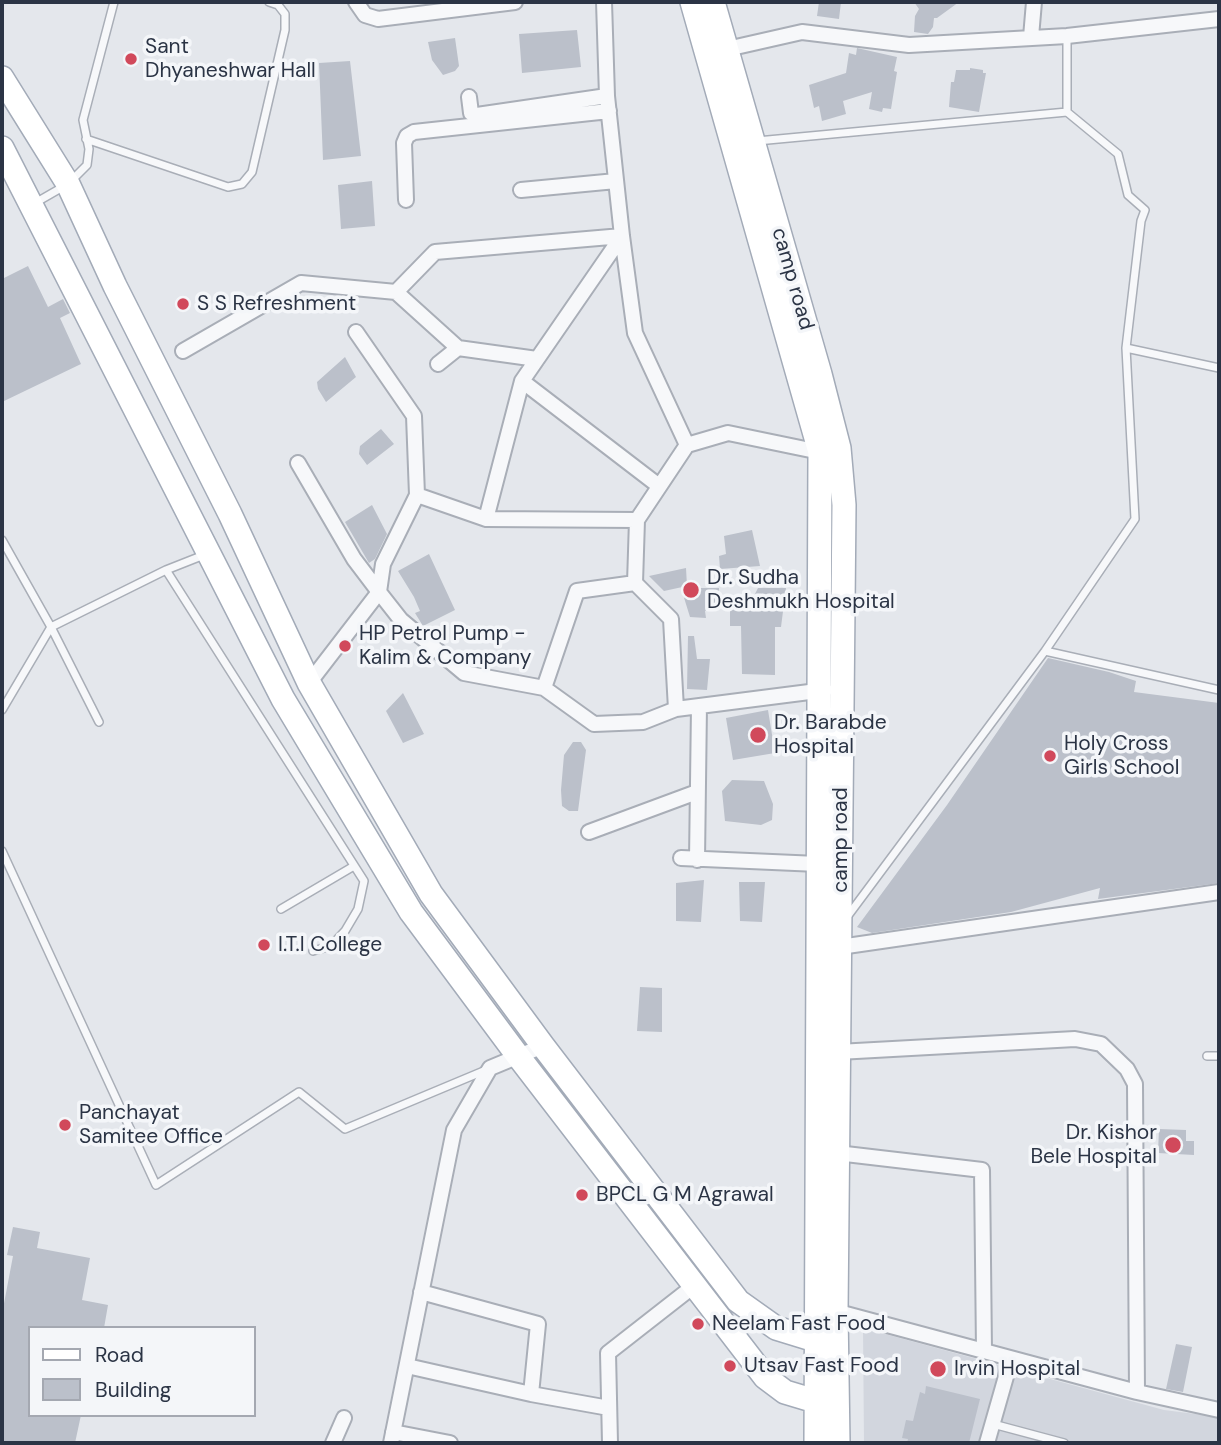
<!DOCTYPE html>
<html>
<head>
<meta charset="utf-8">
<style>
	body { margin:0 }
	#map { position:relative; width:1221px; height:1445px; overflow:hidden; background:#e4e7ec; font-family:"DM Sans",sans-serif }
	canvas { display:block }
	.frame { position:absolute; inset:0; border:4px solid #2b3445; pointer-events:none }
	.legend { position:absolute; left:28px; top:1326px; width:228px; height:91px; box-sizing:border-box; background:#f4f6f9; border:2px solid #a4a8b1; margin:0; padding:9px 12px; list-style:none; font-size:21px; color:#2b3445 }
	.legend li { display:flex; align-items:center; gap:14px; height:35px }
	.legend b { width:35px; border:2px solid #a4a8b1 }
</style>
</head>
<body>
<div id="map">
<canvas width="1221" height="1445"></canvas>
<div class="frame"></div>
<ul class="legend">
<li><b style="height:9px;background:#fff"></b>Road</li>
<li><b style="height:19px;background:#bbc0ca"></b>Building</li>
</ul>
</div>
<script>
const c = document.querySelector('canvas').getContext('2d');
c.lineJoin = 'round';
function fill(path, color) { c.fillStyle = color; c.fill(path, 'evenodd'); }
const toPath = rows => new Path2D(rows.map(r => 'M' + r).join(''));
function trace(path, color, width, dash) { c.strokeStyle = color; c.lineWidth = width; c.lineCap = dash ? 'butt' : 'round'; c.setLineDash(dash || []); c.stroke(path); }
function drawText(font, color, halo, rows, align = 'center') {
  c.font = font + ' "DM Sans",sans-serif'; c.lineWidth = 7; c.setLineDash([]); c.textBaseline = 'middle'; c.strokeStyle = halo; c.fillStyle = color; for (const [text, x, y, turn = 0] of rows) {
    c.save(); c.translate(x, y); c.rotate((+turn || 0) * Math.PI / 180); c.textAlign = isNaN(turn) ? turn : align; if (halo) c.strokeText(text, 0, 0); c.fillText(text, 0, 0); c.restore();
  }
}
fill(toPath([
	[863,1328,1164,1410,1219,1417,1219,1443,864,1443]
]), '#d2d6de');
fill(toPath([
	[819,2,841,2,839,19,817,16],
	[914,2,959,2,937,18,934,18,933,27,928,34,914,32,915,16,919,9],
	[577,30,581,67,522,73,519,34],
	[455,38,459,66,455,71,443,75,432,60,428,42],
	[857,48,897,57,894,71,897,72,891,109,883,108,882,112,869,109,872,92,843,101,846,114,822,121,819,106,814,108,809,85,846,73,849,53,856,55],
	[350,61,361,156,323,160,319,63],
	[970,68,983,70,983,73,986,73,979,112,949,107,951,82,954,82,956,70,970,70],
	[372,181,375,226,341,229,338,185],
	[28,266,48,307,63,299,70,313,60,318,81,364,2,402,2,279],
	[345,357,356,377,326,402,318,389,317,382],
	[381,429,394,444,367,465,359,454,360,446],
	[372,505,387,534,375,559,369,563,345,522],
	[752,530,760,566,720,569,719,556,726,554,724,536],
	[429,554,455,610,423,626,415,613,420,611,414,597,398,571],
	[686,568,687,586,664,591,649,576],
	[681,588,719,588,719,597,754,596,758,588,786,588,781,627,775,627,775,675,742,674,741,626,730,626,730,605,705,611,706,618,690,617],
	[688,636,694,636,697,659,710,659,707,690,687,689],
	[1048,658,1109,672,1136,681,1134,692,1219,703,1219,883,1098,899,1100,888,1011,912,872,933,857,927,947,805],
	[403,693,424,734,403,743,386,711],
	[768,710,775,753,733,760,726,718],
	[573,742,581,742,586,750,578,811,569,811,562,806,561,790,564,755],
	[732,780,764,781,773,804,772,820,761,825,725,821,722,791],
	[704,880,701,922,676,921,676,883],
	[739,882,765,882,762,922,740,921],
	[640,987,662,988,662,1032,637,1031],
	[1159,1129,1186,1130,1186,1141,1194,1141,1194,1155,1158,1153],
	[13,1227,40,1232,37,1248,90,1258,82,1300,108,1305,104,1328,30,1328,30,1415,81,1415,75,1443,2,1443,2,1314,13,1256,7,1255],
	[1176,1344,1192,1347,1183,1392,1166,1389],
	[926,1386,980,1399,969,1443,907,1443,908,1439,902,1438,906,1420,913,1421,920,1392,925,1394]
]), '#bbc0ca');
const service = toPath([
	[1067,112,1067,36],
	[86,139,228,187,242,184,252,172,285,30,285,14,278,5,269,2],
	[757,141,1067,112,1118,154,1128,195,1145,210,1141,221,1126,348,1135,519,1045,651,847,917],
	[35,203,68,184,87,165,89,149,83,120,114,2],
	[1126,348,1219,368],
	[2,540,51,627,99,722],
	[166,570,364,881,358,909,345,931,331,946,313,951],
	[1045,651,1219,690],
	[2,710,51,627,166,570,204,555],
	[2,851,156,1185,299,1092,345,1129,486,1070],
	[281,909,354,866],
	[1207,1056,1219,1056],
	[993,1424,1064,1443]
]);
const minor = toPath([
	[356,2,365,15,378,19,515,2],
	[604,2,607,96,622,236,635,333,687,445],
	[1031,37,1034,2],
	[727,49,802,32,909,45,1067,36,1219,19],
	[469,97,471,113,477,115,607,96],
	[521,190,616,181],
	[406,200,404,143,407,136,414,132,609,111],
	[396,292,435,252,622,236],
	[356,332,414,416,417,495,383,564,379,592,401,620,464,673,544,688,594,724,643,722,676,709,825,690],
	[183,351,301,283,396,292,458,348,537,359],
	[438,364,458,348],
	[522,381,659,486],
	[298,463,354,559,379,592,309,683],
	[417,495,486,519,637,520],
	[486,519,522,381,622,236],
	[635,583,637,520,687,445,728,433,820,452],
	[544,688,577,591,635,583,671,619,676,709],
	[589,832,697,792],
	[681,858,818,864],
	[697,860,699,706],
	[833,948,1219,892],
	[838,1052,1075,1039,1101,1044,1127,1069,1135,1084,1137,1392],
	[837,1153,982,1170,984,1351],
	[421,1292,538,1324,531,1394],
	[831,1310,1137,1392,1219,1410],
	[407,1366,531,1394,609,1408],
	[393,1432,450,1443],
	[333,1443,344,1418],
	[391,1443,454,1130,490,1068,543,1046],
	[610,1443,608,1353,695,1285],
	[987,1443,1011,1359]
]);
const primary = toPath([
	[692,2,820,452,816,1443],
	[713,2,820,374,839,448,844,505,836,1311,838,1443],
	[2,78,68,184,115,286,230,514,309,683,431,894,543,1046,738,1301,776,1328,815,1340,836,1341],
	[2,148,283,699,411,912,518,1056,765,1377,785,1392,815,1401,837,1402]
]);
trace(service, '#a9aeb7', 10);
trace(minor, '#a9aeb7', 18);
trace(primary, '#a3abb8', 26);
trace(service, '#f7f8fa', 7);
trace(minor, '#f7f8fa', 14);
trace(primary, '#fff', 23);
for (const [x, y, r, color] of [
	[131,59,7,"#d1495b"],
	[183,304,7,"#d1495b"],
	[691,590,9,"#d1495b"],
	[345,646,7,"#d1495b"],
	[758,735,9,"#d1495b"],
	[1050,756,7,"#d1495b"],
	[264,945,7,"#d1495b"],
	[65,1125,7,"#d1495b"],
	[1173,1145,9,"#d1495b"],
	[582,1195,7,"#d1495b"],
	[698,1324,7,"#d1495b"],
	[730,1366,7,"#d1495b"],
	[938,1369,9,"#d1495b"]
]) { const dot = new Path2D(); dot.arc(x, y, r, 0, 2 * Math.PI); c.fillStyle = color; c.fill(dot); trace(dot, '#f4f6f9', 2.5); }
drawText('21px', '#2b3445', '#f4f6f9', [
	["Sant",145,47],
	["Dhyaneshwar Hall",145,71],
	["S S Refreshment",197,304],
	["Dr. Sudha",707,578],
	["Deshmukh Hospital",707,602],
	["HP Petrol Pump -",359,634],
	["Kalim & Company",359,658],
	["Dr. Barabde",774,723],
	["Hospital",774,747],
	["Holy Cross",1064,744],
	["Girls School",1064,768],
	["I.T.I College",278,945],
	["Panchayat",79,1113],
	["Samitee Office",79,1137],
	["Dr. Kishor",1157,1133,"right"],
	["Bele Hospital",1157,1157,"right"],
	["BPCL G M Agrawal",596,1195],
	["Neelam Fast Food",712,1324],
	["Utsav Fast Food",744,1366],
	["Irvin Hospital",954,1369]
], 'left');
drawText('21px', '#2b3445', '#f4f6f9', [
	["camp road",792,279,74],
	["camp road",841,840,-90]
]);
</script>
</body>
</html>
